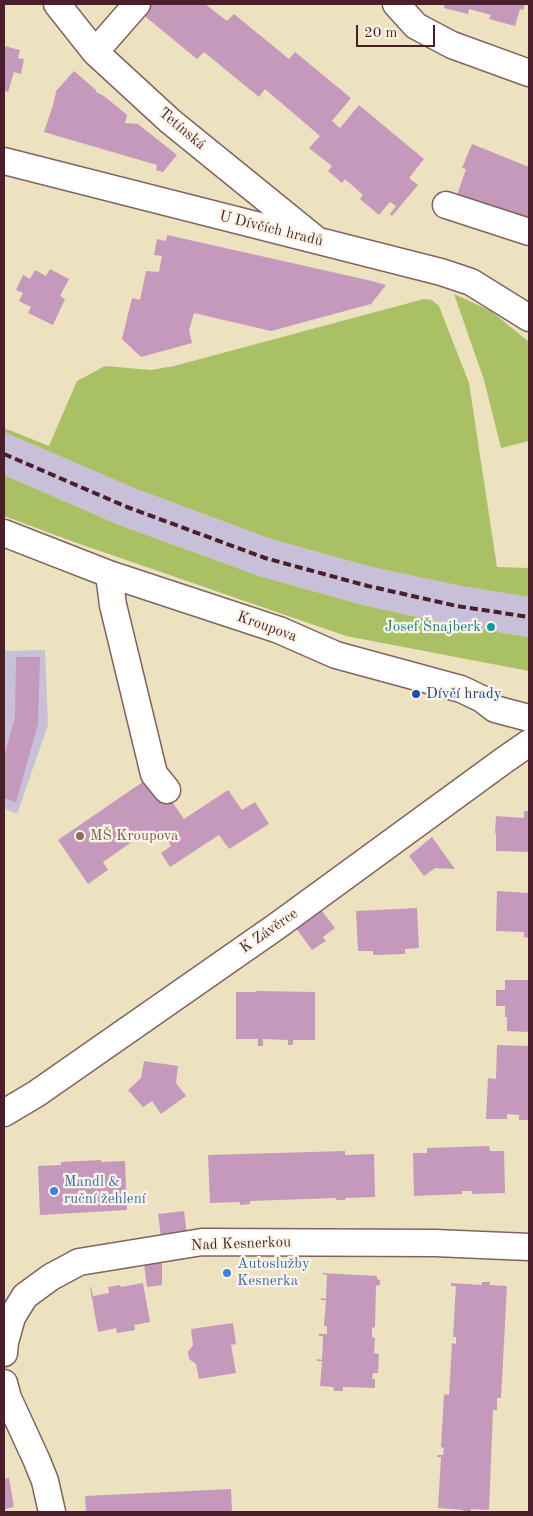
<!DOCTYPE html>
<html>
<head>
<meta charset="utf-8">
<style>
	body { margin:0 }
	#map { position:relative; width:533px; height:1516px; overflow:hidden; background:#ece2c0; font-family:"Old Standard TT",serif }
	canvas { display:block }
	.frame { position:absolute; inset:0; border:5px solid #4a1f2b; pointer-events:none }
	.scale { position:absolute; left:356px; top:25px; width:79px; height:22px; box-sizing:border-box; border:2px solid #4a1f2b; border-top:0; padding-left:6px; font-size:15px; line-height:18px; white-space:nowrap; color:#4a1f2b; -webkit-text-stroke:4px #fcf5e5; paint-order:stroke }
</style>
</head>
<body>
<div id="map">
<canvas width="533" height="1516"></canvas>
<div class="frame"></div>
<div class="scale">20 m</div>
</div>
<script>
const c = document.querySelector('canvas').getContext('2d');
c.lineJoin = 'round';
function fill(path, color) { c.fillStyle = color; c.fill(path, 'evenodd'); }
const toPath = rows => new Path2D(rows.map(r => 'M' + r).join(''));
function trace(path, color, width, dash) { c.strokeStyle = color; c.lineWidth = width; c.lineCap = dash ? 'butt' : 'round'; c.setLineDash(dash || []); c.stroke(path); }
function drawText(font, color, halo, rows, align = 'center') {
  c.font = font + ' "Old Standard TT",serif'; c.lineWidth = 4.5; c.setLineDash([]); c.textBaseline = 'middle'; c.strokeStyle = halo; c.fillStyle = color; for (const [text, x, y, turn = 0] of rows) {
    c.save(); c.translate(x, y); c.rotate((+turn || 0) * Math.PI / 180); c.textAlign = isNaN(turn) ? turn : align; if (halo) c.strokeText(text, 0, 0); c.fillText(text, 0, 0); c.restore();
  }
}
fill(toPath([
	[4,432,134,488,271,539,372,567,461,586,529,597,529,637,453,625,363,605,259,576,119,525,4,475],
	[45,650,48,725,17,814,4,808,4,651]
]), '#c8bfd8');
fill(toPath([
	[454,294,491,311,529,342,529,441,501,448,484,380],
	[424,299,432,300,439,306,469,383,497,567,529,568,529,597,461,586,372,567,271,539,134,488,4,432,4,428,49,446,77,381,105,366,151,370,174,366],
	[4,475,119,525,259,576,363,605,453,625,529,637,529,671,346,636,74,542,4,516]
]), '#aac065');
fill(toPath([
	[148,4,205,4,227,21,234,14,289,59,295,52,351,98,332,121,340,128,359,105,424,159,409,178,418,185,392,216,390,214,396,206,390,202,379,215,360,199,363,195,345,179,342,183,328,171,332,166,309,148,320,136,265,89,259,97,204,52,197,59,141,13],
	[445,4,525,4,523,10,520,9,515,26,489,19,491,15,469,9,468,14,444,8],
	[4,46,20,50,18,58,24,59,21,74,14,72,8,92,4,90],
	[74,71,96,90,96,92,104,96,127,115,125,123,138,124,177,155,163,172,156,170,157,165,44,132,53,105,56,93,55,92],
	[472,144,529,167,529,217,526,216,523,224,456,198,466,169,462,168],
	[167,235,372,281,386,285,371,304,271,331,194,313,189,330,192,343,141,357,122,339,132,298,140,300,146,271,159,272,162,256,154,255,157,239,166,241],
	[50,269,69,279,60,296,65,299,53,325,28,313,31,307,19,301,23,293,16,290,23,275,30,279,35,270,46,276],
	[16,657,40,657,38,724,16,802,4,798,4,757,15,717],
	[147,779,168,796,184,819,228,790,242,810,255,802,269,824,229,849,219,835,170,867,161,853,171,846,163,833,152,841,146,832,103,862,108,870,88,884,58,840],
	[524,811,529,811,529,852,496,851,496,833,495,833,496,816,524,818],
	[432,837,455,869,435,868,424,876,409,856],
	[497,891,529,893,529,938,524,937,524,932,496,931],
	[417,908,419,948,405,949,405,954,373,955,373,951,358,951,356,911],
	[322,911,335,928,323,937,326,941,312,950,296,928],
	[505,980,529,980,529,1032,507,1031,507,1017,505,1017,505,1006,496,1006,496,990,505,990],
	[256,991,315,992,315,1040,293,1040,293,1045,288,1045,288,1040,263,1039,263,1046,258,1046,258,1039,236,1039,236,992,256,992],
	[497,1045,529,1046,529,1120,519,1120,519,1115,507,1114,507,1119,486,1119,488,1078,496,1079],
	[144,1061,178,1066,176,1083,186,1096,161,1114,152,1101,143,1107,128,1090,141,1078],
	[489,1146,490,1151,504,1151,505,1193,472,1194,472,1191,462,1191,462,1194,414,1196,413,1153,427,1153,427,1148],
	[345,1151,345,1155,374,1154,375,1197,346,1198,345,1200,336,1200,336,1198,250,1201,250,1204,240,1205,240,1202,210,1203,208,1155],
	[101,1160,101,1162,125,1161,127,1210,40,1215,38,1166,61,1165,61,1162],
	[184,1211,187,1235,161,1237,158,1214],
	[162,1262,162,1285,147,1287,144,1264],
	[322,1273,377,1276,377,1279,380,1280,380,1285,376,1286,375,1327,372,1328,372,1337,375,1338,374,1353,379,1354,378,1373,373,1373,372,1379,375,1379,375,1388,343,1387,343,1391,334,1391,333,1387,320,1386,322,1361,317,1361,317,1359,322,1360,323,1336,319,1336,319,1334,327,1334,327,1326,324,1326,326,1300,321,1300,321,1298,326,1299,327,1275,322,1274],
	[482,1282,490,1282,490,1285,507,1286,501,1398,497,1398,497,1410,493,1410,489,1510,471,1509,471,1512,463,1512,463,1510,438,1508,441,1457,437,1457,438,1455,443,1455,444,1448,441,1447,444,1394,449,1395,452,1343,456,1344,456,1337,453,1337,456,1286,451,1286,451,1283,482,1285],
	[143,1283,150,1322,134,1325,135,1330,117,1333,116,1328,98,1332,90,1287,91,1287,93,1296,109,1293,108,1287,120,1285,121,1287],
	[233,1323,236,1344,231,1345,236,1373,199,1379,196,1364,189,1359,188,1352,193,1345,191,1329],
	[9,1478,14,1507,4,1509,4,1479],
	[231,1489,232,1512,86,1512,85,1496]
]), '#c599bb');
const minor = toPath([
	[57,4,95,52,170,121,313,237],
	[396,4,416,26,452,45,529,73],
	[95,52,137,4],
	[4,161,441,272,471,282,529,318],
	[446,205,529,232],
	[4,533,109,574,279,630,336,655,461,689,482,699,495,709,529,718],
	[109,574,113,605,154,774,167,790],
	[4,1113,36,1094,277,926,503,761,529,743],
	[4,1353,5,1342,12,1317,25,1296,51,1277,79,1262,202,1242,435,1243,529,1247],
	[4,1383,8,1398,37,1461,45,1481,52,1512]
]);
trace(minor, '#83635f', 29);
trace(minor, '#fff', 26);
trace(toPath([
	[4,454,127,507,265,558,368,586,457,606,529,617]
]), '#4a1f2b', 4, [8, 4]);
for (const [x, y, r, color] of [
	[491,627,5,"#0f9aa8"],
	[416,694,5,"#1a4fb4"],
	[80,836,5,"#8d6e63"],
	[54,1191,5,"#3f7fe0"],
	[227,1273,5,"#3f7fe0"]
]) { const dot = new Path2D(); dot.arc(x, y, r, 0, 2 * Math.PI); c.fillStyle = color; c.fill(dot); trace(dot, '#fcf5e5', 2); }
drawText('15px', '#4a1f2b', '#fcf5e5', [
	["Tetínská",182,129,40],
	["U Dívčích hradů",271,229,14],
	["Kroupova",267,627,20],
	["K Závěrce",269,931,-35],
	["Nad Kesnerkou",241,1244,-2]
]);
drawText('15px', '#0d838f', '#fcf5e5', [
	["Josef Šnajberk",481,627]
], 'right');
drawText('15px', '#164399', '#fcf5e5', [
	["Dívčí hrady",426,694]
], 'left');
drawText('15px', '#785e54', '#fcf5e5', [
	["MŠ Kroupova",90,836]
], 'left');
drawText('15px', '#366cbe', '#fcf5e5', [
	["Mandl &",64,1182],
	["ruční žehlení",64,1199],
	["Autoslužby",237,1264],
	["Kesnerka",237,1281]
], 'left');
</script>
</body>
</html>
